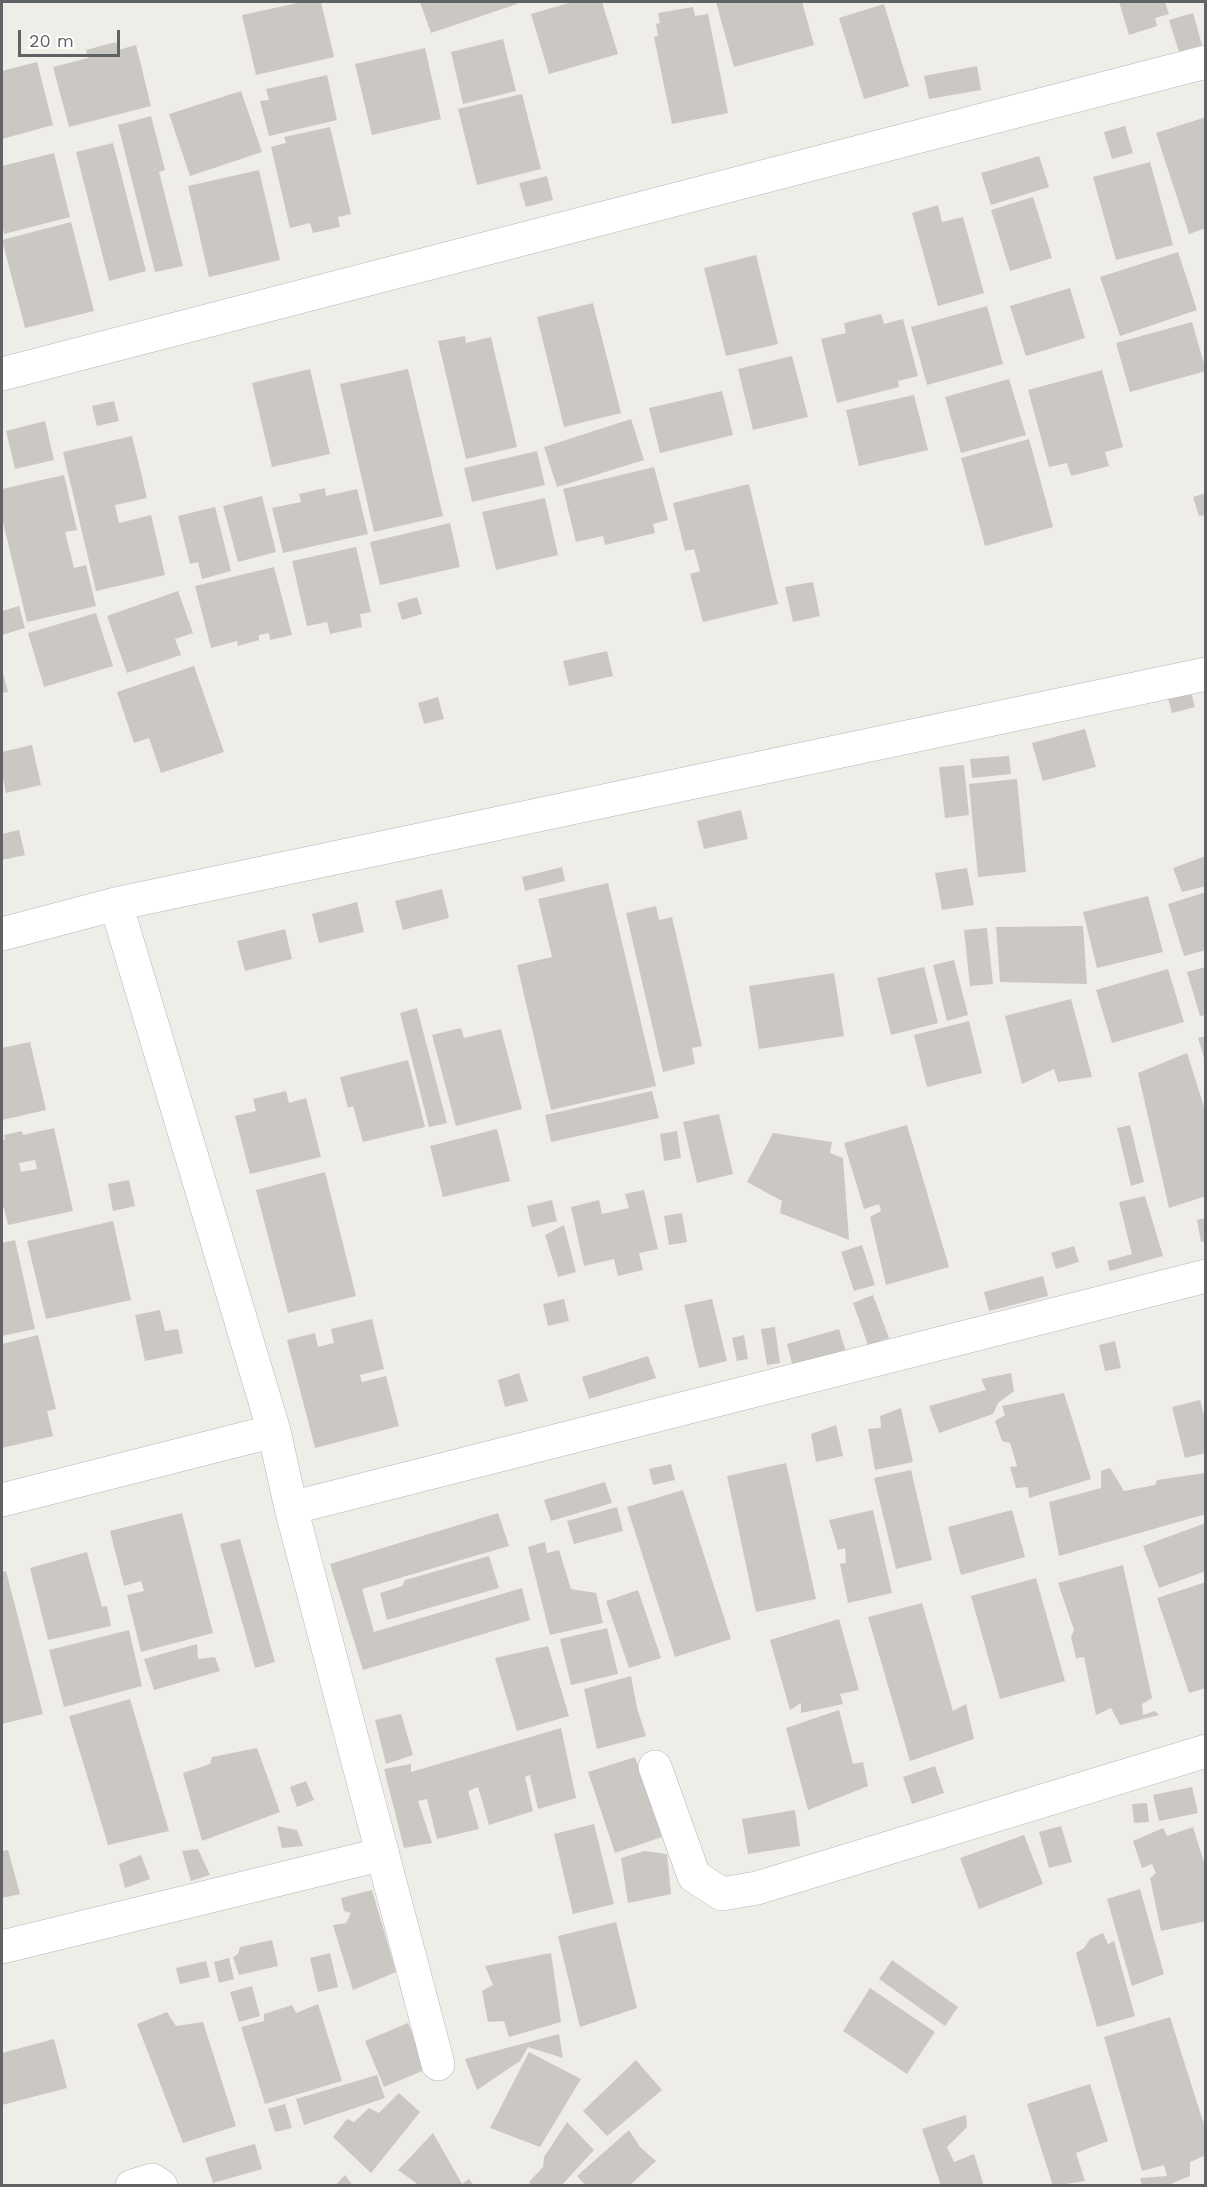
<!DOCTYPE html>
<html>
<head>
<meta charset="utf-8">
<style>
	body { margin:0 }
	#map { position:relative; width:1207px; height:2187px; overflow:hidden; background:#efede8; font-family:"Work Sans",sans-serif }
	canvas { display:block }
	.frame { position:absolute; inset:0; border:3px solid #5f6366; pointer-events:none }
	.scale { position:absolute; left:18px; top:30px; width:102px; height:27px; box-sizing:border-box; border:3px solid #5f6366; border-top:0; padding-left:8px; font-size:18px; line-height:21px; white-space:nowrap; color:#5f6366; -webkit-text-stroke:4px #fff; paint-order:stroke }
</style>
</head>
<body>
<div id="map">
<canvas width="1207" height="2187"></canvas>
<div class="frame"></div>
<div class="scale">20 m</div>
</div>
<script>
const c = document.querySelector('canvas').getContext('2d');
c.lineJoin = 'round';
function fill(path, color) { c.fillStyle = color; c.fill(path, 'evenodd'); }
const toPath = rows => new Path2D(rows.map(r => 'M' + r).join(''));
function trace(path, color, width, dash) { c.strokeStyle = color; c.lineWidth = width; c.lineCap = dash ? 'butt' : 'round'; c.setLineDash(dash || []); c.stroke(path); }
fill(toPath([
	[302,2,321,2,334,57,256,75,242,15],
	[420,2,516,2,517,4,431,33],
	[572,2,602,2,618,54,549,74,531,14],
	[716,2,802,2,814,45,734,67],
	[1119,2,1165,2,1169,14,1155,18,1157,26,1129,35],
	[884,4,909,86,864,99,839,18],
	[693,7,695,16,708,14,728,113,672,124,654,37,658,36,656,24,660,23,658,13],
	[1193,13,1202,45,1179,52,1169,20],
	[503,39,516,91,463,104,451,52],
	[116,42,118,50,136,45,151,106,69,127,53,67,88,58,86,50],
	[425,48,441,119,372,135,355,64],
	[37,62,53,125,2,139,2,71],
	[977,66,981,90,929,99,924,76],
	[327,75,337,120,269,136,260,101,269,100,266,89],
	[241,91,262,152,190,176,169,114],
	[522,94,541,169,477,185,458,109],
	[151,116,165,170,159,172,183,266,155,272,118,125],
	[1206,117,1206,228,1189,234,1156,133],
	[1125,126,1133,153,1112,159,1104,132],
	[330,127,351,214,338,217,340,227,313,233,310,223,290,228,271,147,286,143,284,137],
	[113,143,146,271,109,281,76,152],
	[54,153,70,217,4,234,2,222,2,166],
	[1039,156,1049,187,991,205,981,173],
	[1150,162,1173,245,1116,260,1093,177],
	[259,170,280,260,209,277,188,186],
	[547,176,553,200,526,207,519,183],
	[1033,197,1052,258,1010,271,991,210],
	[938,205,942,222,963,217,984,293,938,306,912,213],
	[71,222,94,311,25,328,2,240],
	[1178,252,1197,310,1120,336,1100,277],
	[756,255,778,344,726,356,704,268],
	[1070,288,1085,338,1026,356,1010,306],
	[593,303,621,413,564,427,537,317],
	[987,306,1003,364,927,385,911,327],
	[881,314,884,324,903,319,918,376,898,381,899,387,837,403,821,339,846,333,844,323],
	[1192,322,1206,371,1130,392,1116,343],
	[465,336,466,343,491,337,517,447,466,459,438,341],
	[792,356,808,417,753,430,738,369],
	[310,369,330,454,272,467,252,383],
	[408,369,443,516,374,532,340,384],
	[1102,370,1123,447,1105,452,1109,466,1071,476,1067,463,1049,467,1028,390],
	[1009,379,1026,435,961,453,945,397],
	[722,391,733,435,660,453,649,408],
	[914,395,928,450,859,466,846,410],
	[114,401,119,421,97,426,92,406],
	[631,419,644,460,557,487,544,447],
	[45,421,54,460,15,469,6,431],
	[132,436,147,498,115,505,119,523,151,515,165,575,96,591,63,452],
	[1029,439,1053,527,985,546,961,458],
	[537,451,545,485,472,502,464,468],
	[654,467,668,520,653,524,655,533,605,545,603,536,576,542,563,489],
	[64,475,77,530,65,532,74,568,86,565,96,606,27,622,2,518,2,489],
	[749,484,778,604,703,622,690,574,700,571,694,549,685,551,673,503],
	[325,488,326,496,357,489,368,534,283,553,272,508,301,502,299,494],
	[1206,493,1206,515,1199,516,1193,497],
	[262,496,276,552,238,562,223,506],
	[545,498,558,555,496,570,482,512],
	[215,507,231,571,202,579,198,562,190,564,178,516],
	[450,523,460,567,380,585,370,542],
	[356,547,371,612,360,614,362,627,330,634,327,622,307,626,292,561],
	[274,567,292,635,270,640,269,633,259,635,259,640,238,646,237,641,211,648,195,586],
	[813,582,820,616,793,622,785,587],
	[178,591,193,633,175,639,181,655,127,673,107,616],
	[417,597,422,614,402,620,397,603],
	[19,606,25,628,2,635,2,611],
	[96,613,113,666,44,687,28,633],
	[607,651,613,676,569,686,563,661],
	[194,666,224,752,161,773,149,738,134,743,117,692],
	[2,669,8,692,2,693],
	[1190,689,1195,707,1172,713,1167,695],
	[438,697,444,719,424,724,418,703],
	[1085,729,1096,767,1043,781,1032,743],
	[32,745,41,785,6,793,2,773,2,752],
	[1009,756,1011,774,972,778,970,759],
	[964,765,969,815,945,818,939,767],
	[1017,779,1026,872,978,877,969,784],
	[741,810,748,839,704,849,697,821],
	[19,830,25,855,2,860,2,834],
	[1206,856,1206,886,1182,892,1173,868],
	[562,867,565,881,525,891,522,877],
	[967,868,974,905,942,910,935,873],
	[608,883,656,1086,551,1110,517,965,552,957,538,899],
	[442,889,449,918,403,930,395,901],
	[1206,892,1206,950,1184,956,1168,904],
	[1148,896,1163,952,1097,968,1083,912],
	[357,902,364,932,319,943,312,914],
	[656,906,659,920,672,917,702,1046,692,1048,695,1064,663,1072,626,913],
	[1083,926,1087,984,1000,982,996,927],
	[987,928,993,984,970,986,964,930],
	[285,929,292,959,245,971,237,941],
	[954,960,968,1015,947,1021,933,965],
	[924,967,938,1023,891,1035,877,978],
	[1206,967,1206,1015,1200,1016,1187,972],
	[1168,969,1184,1022,1112,1043,1096,990],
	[834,973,844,1036,759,1049,749,986],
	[1071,999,1092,1077,1058,1082,1054,1069,1022,1084,1005,1016],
	[417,1008,447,1123,429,1127,400,1013],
	[969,1021,982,1073,927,1087,914,1035],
	[461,1028,464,1038,501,1029,522,1109,456,1126,432,1035],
	[1206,1036,1206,1061,1205,1061,1198,1038],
	[30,1042,46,1110,2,1120,2,1048],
	[1187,1053,1206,1113,1206,1196,1169,1208,1138,1073],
	[408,1060,425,1127,363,1142,353,1106,348,1108,340,1077],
	[286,1091,289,1103,306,1098,321,1157,250,1174,235,1116,256,1111,253,1099],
	[652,1091,659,1118,551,1142,545,1115],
	[719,1114,733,1174,697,1183,683,1122],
	[907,1125,949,1267,886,1285,870,1217,881,1211,879,1204,864,1209,844,1143],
	[1130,1125,1144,1182,1131,1186,1117,1128],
	[54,1128,73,1211,8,1225,4,1208,2,1208,2,1140,5,1139,4,1135,22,1131,23,1135],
	[35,1160,37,1169,21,1172,19,1163],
	[497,1129,510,1181,443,1197,430,1146],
	[677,1131,681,1158,664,1161,660,1134],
	[773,1133,832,1142,830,1153,843,1158,849,1240,780,1213,782,1201,747,1182],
	[325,1172,356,1296,288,1313,256,1190],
	[129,1180,135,1206,113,1211,108,1184],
	[644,1190,658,1249,639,1253,643,1270,618,1276,614,1259,584,1266,571,1207,599,1200,602,1214,629,1208,625,1194],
	[1145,1196,1163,1256,1110,1271,1107,1261,1132,1254,1119,1202],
	[552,1200,557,1221,532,1227,527,1206],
	[682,1213,687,1242,669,1245,664,1216],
	[1206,1218,1206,1241,1201,1242,1197,1220],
	[113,1221,131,1300,46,1319,27,1241],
	[564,1225,576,1272,558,1277,545,1235],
	[15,1240,35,1329,2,1336,2,1243],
	[862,1245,875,1285,854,1291,841,1252],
	[1074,1246,1079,1262,1056,1269,1051,1253],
	[1043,1276,1048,1296,989,1311,984,1292],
	[873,1295,889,1338,868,1345,853,1303],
	[564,1299,569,1321,548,1326,543,1304],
	[712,1299,727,1361,699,1368,684,1305],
	[160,1310,165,1331,178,1329,183,1353,145,1361,135,1315],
	[372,1319,384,1369,360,1375,362,1382,386,1376,399,1426,315,1448,287,1340,315,1333,318,1347,334,1343,331,1329],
	[775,1327,780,1363,767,1365,761,1329],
	[839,1329,846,1352,793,1367,787,1344],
	[38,1335,56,1409,47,1411,53,1436,2,1448,2,1344],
	[744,1335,748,1359,737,1361,732,1338],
	[1115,1341,1121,1368,1105,1371,1099,1345],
	[648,1356,656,1378,589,1399,582,1377],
	[519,1373,528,1401,505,1407,498,1380],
	[1011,1373,1014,1391,998,1403,993,1414,939,1433,929,1406,986,1390,981,1379],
	[1064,1393,1091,1479,1029,1498,1028,1487,1016,1488,1010,1467,1017,1466,1010,1443,1002,1441,995,1421,1005,1415,1002,1406],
	[1200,1400,1206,1423,1206,1453,1185,1458,1172,1407],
	[901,1408,913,1462,875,1470,868,1429,881,1428,880,1416],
	[836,1425,843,1456,816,1462,811,1434],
	[786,1463,816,1599,756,1612,727,1476],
	[671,1464,675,1480,653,1485,649,1469],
	[1110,1468,1124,1491,1155,1485,1157,1480,1205,1473,1206,1514,1059,1556,1049,1502,1101,1488,1101,1471],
	[911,1470,932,1560,896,1569,874,1478],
	[605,1482,612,1503,551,1521,544,1500],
	[683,1490,731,1639,675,1657,627,1507],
	[617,1507,623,1531,574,1544,567,1521],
	[873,1510,892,1593,848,1603,840,1564,846,1563,845,1548,838,1550,829,1520],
	[1012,1510,1025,1557,961,1575,948,1527],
	[182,1513,213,1633,141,1652,127,1595,144,1591,141,1581,124,1586,110,1531],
	[498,1513,509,1546,362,1589,374,1632,522,1588,530,1620,363,1670,330,1564],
	[1206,1523,1206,1571,1159,1588,1143,1546],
	[240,1539,275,1662,255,1668,220,1544],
	[545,1542,547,1553,559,1550,571,1589,596,1593,603,1623,550,1635,528,1547],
	[87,1552,102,1607,107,1606,111,1626,48,1640,30,1568],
	[489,1556,499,1588,387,1620,380,1593,402,1586,405,1580],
	[1123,1565,1152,1698,1142,1704,1143,1715,1155,1711,1159,1715,1120,1725,1111,1708,1096,1715,1084,1657,1076,1658,1071,1637,1074,1630,1058,1583],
	[6,1571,43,1714,2,1724,2,1572],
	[1036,1578,1065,1681,1000,1699,971,1596],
	[1206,1582,1206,1688,1189,1693,1157,1598],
	[638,1590,661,1658,629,1668,606,1601],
	[922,1603,953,1711,966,1704,974,1739,910,1761,868,1617],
	[839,1619,859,1690,840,1694,843,1704,801,1713,801,1703,790,1710,770,1640],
	[607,1628,618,1674,571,1685,560,1639],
	[129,1630,142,1686,64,1707,49,1650],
	[197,1644,198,1659,215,1657,220,1671,154,1690,144,1659],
	[548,1646,569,1716,517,1731,495,1658],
	[631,1676,637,1708,646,1736,597,1749,584,1689],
	[130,1699,169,1831,108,1845,69,1716],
	[839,1710,853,1764,863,1762,868,1786,808,1810,786,1728],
	[401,1714,413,1755,386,1764,375,1720],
	[561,1728,576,1798,538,1809,530,1775,525,1777,533,1811,489,1825,478,1787,468,1791,479,1829,437,1839,427,1799,418,1801,432,1843,404,1848,384,1769,411,1764,411,1772],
	[257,1748,280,1812,202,1841,183,1773,210,1764,212,1757],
	[635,1757,662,1837,615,1853,588,1772],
	[935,1766,944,1793,912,1804,903,1777],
	[306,1781,314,1800,297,1807,290,1787],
	[1192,1787,1198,1813,1159,1821,1153,1795],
	[1147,1803,1149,1822,1134,1823,1132,1804],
	[795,1810,800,1846,748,1854,742,1819],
	[594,1824,614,1904,573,1914,554,1834],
	[277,1826,297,1830,303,1846,282,1848],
	[1061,1826,1072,1862,1049,1868,1039,1832],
	[1193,1827,1206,1869,1206,1921,1161,1931,1150,1878,1156,1873,1152,1864,1142,1868,1133,1841,1163,1828,1167,1836],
	[1024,1835,1043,1884,979,1909,960,1858],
	[198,1849,210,1875,191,1881,182,1851],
	[8,1850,20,1894,2,1898,2,1851],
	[644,1851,667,1854,671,1894,628,1903,621,1858],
	[141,1855,150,1879,125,1888,119,1864],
	[1140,1889,1164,1974,1132,1986,1107,1899],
	[372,1890,396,1972,353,1990,333,1925,346,1923,351,1913,344,1911,341,1898],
	[616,1922,637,2008,580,2027,558,1936],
	[1103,1933,1108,1944,1114,1941,1135,2016,1097,2027,1076,1953,1084,1948,1090,1939],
	[272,1940,278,1966,239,1975,233,1957,238,1954,240,1947],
	[330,1953,338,1987,318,1992,310,1958],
	[551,1953,561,2022,509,2037,504,2021,488,2022,482,1991,493,1985,485,1966],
	[229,1958,234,1979,219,1983,214,1962],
	[892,1960,958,2007,945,2026,879,1979],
	[206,1961,210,1977,180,1984,176,1968],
	[252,1986,260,2016,239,2022,230,1992],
	[870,1988,935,2032,907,2074,843,2031],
	[318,2004,342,2081,265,2104,241,2027,264,2021,264,2014,292,2005,296,2013],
	[167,2012,176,2026,203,2022,236,2126,183,2143,137,2024],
	[1170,2017,1206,2131,1206,2155,1190,2162,1190,2176,1166,2186,1142,2186,1140,2178,1167,2176,1164,2165,1142,2171,1104,2037],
	[408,2023,427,2069,384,2087,365,2041],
	[559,2034,563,2058,528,2047,520,2061,477,2090,465,2059],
	[54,2039,67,2088,2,2105,2,2053],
	[529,2052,581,2079,540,2147,490,2128],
	[636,2060,662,2090,607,2136,583,2111],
	[377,2075,385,2098,304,2125,296,2099],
	[1090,2084,1108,2141,1076,2153,1085,2181,1053,2186,1027,2104],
	[399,2093,420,2112,371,2173,333,2137,347,2119,354,2122,369,2108,379,2113],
	[285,2104,292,2128,275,2132,268,2109],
	[966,2115,967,2127,947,2147,954,2162,974,2154,984,2186,941,2186,922,2129],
	[567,2122,594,2150,561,2186,533,2186,529,2182,543,2167,544,2157],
	[629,2130,640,2147,656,2161,629,2186,586,2186,577,2176],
	[433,2133,462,2184,469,2179,474,2186,420,2186,398,2170],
	[255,2144,262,2169,213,2183,205,2158],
	[345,2175,353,2186,335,2186]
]), '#cbc8c4');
const minor = toPath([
	[2,374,1206,62],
	[116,904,274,1431,291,1508,438,2064],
	[2,934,116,904,1206,674],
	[2,1500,274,1431],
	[291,1508,1206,1276],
	[655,1767,694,1876,722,1894,757,1888,1206,1751],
	[2,1947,383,1854],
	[132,2186,152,2180,161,2186]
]);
trace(minor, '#b3b5b8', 34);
trace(minor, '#fff', 33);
</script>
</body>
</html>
